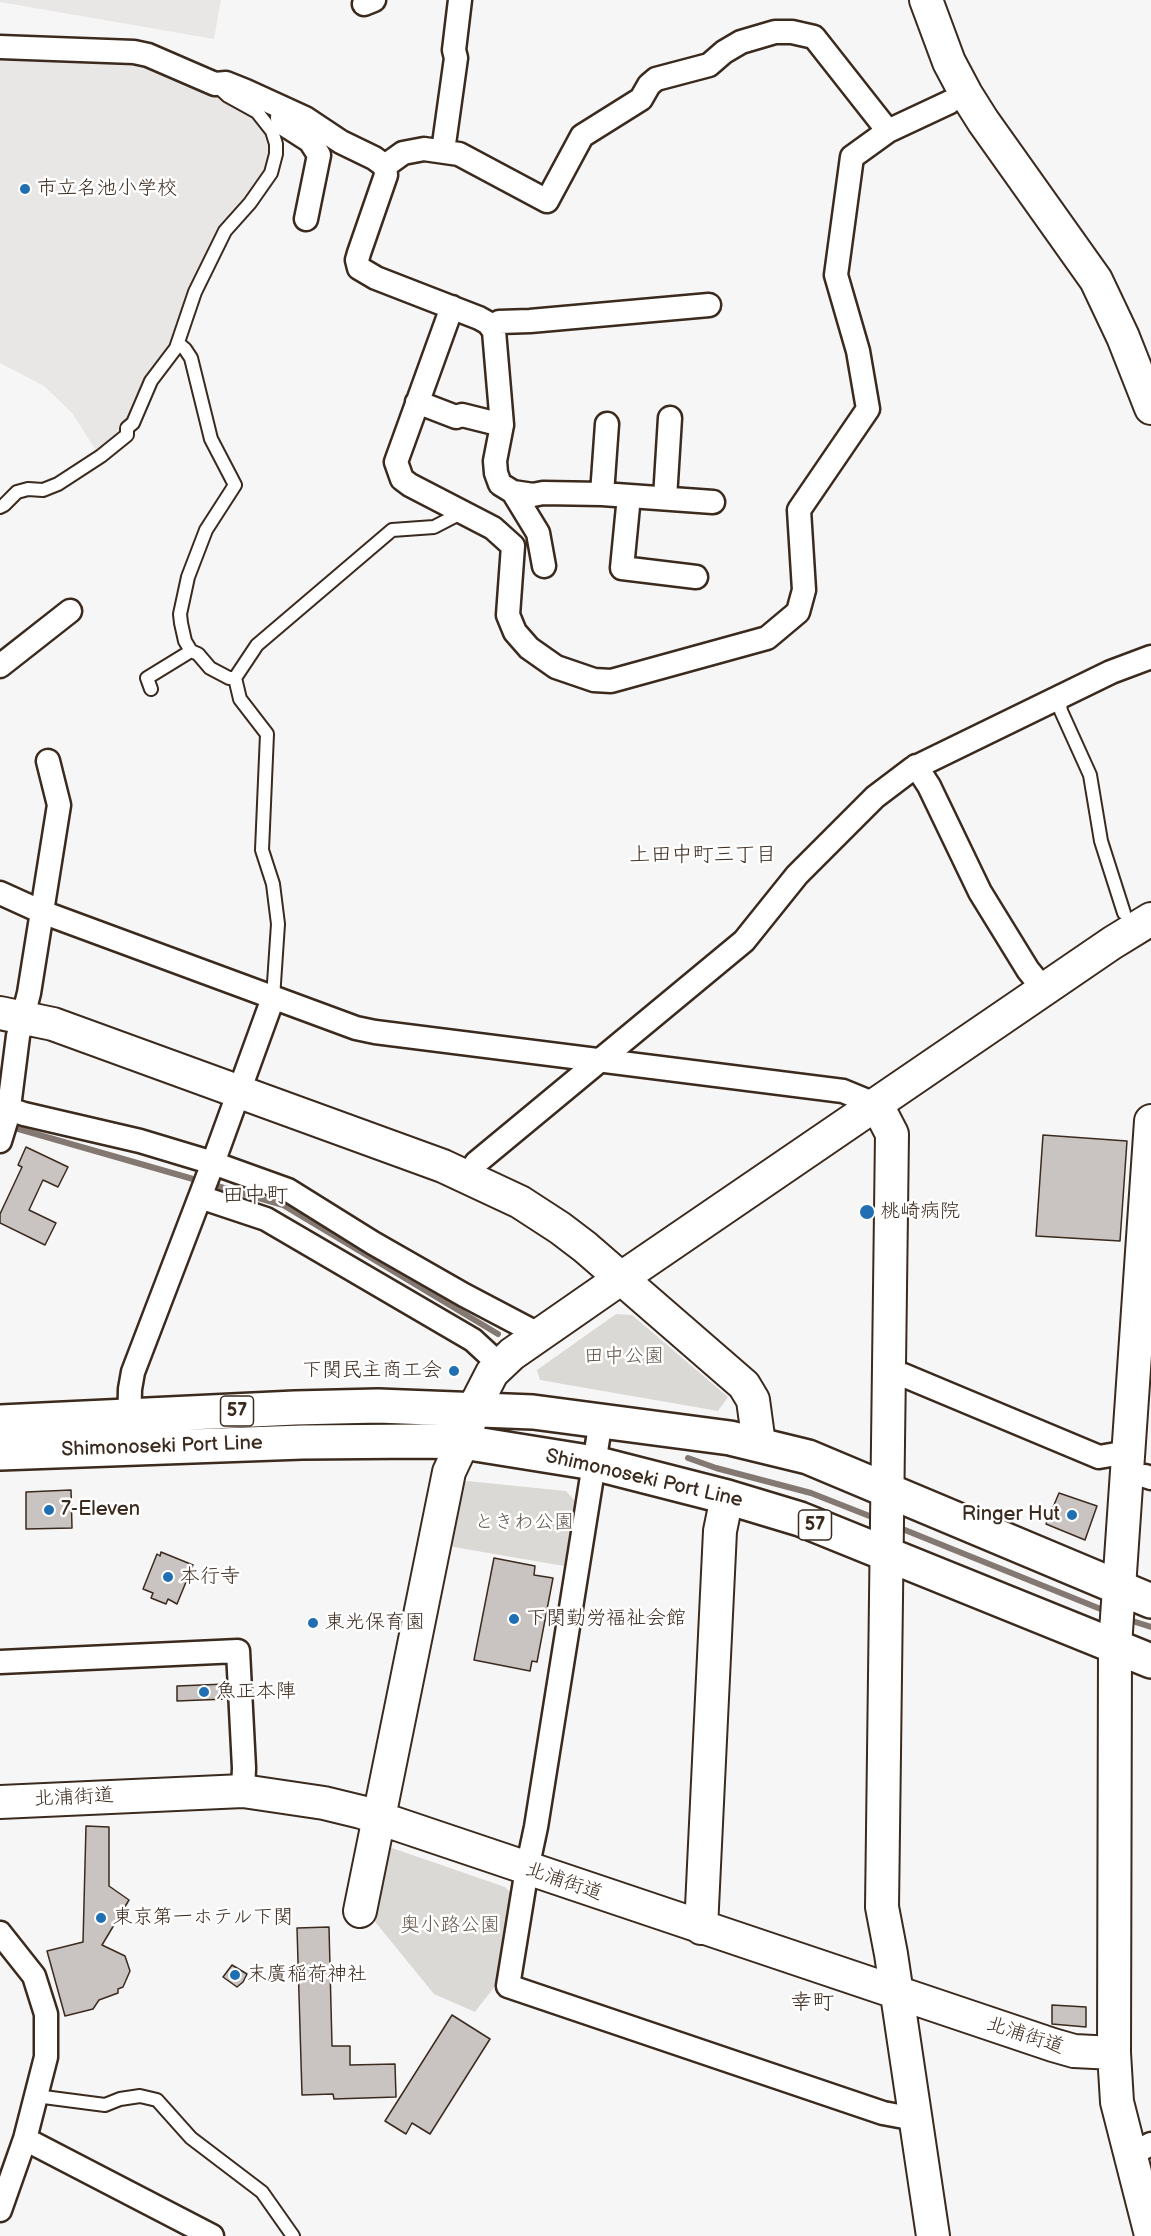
<!DOCTYPE html>
<html>
<head>
<meta charset="utf-8">
<style>
	body { margin:0 }
	canvas { display:block; background:#f7f6f6 }
</style>
</head>
<body>
<canvas width="1151" height="2236"></canvas>
<script>
const c = document.querySelector('canvas').getContext('2d');
c.lineJoin = 'round';
function fill(path, color) { c.fillStyle = color; c.fill(path, 'evenodd'); }
const toPath = rows => new Path2D(rows.map(r => 'M' + r).join(''));
function trace(path, color, width, dash) { c.strokeStyle = color; c.lineWidth = width; c.lineCap = dash ? 'butt' : 'round'; c.setLineDash(dash || []); c.stroke(path); }
function drawText(font, color, halo, rows, align = 'center') {
  c.font = font + ' "Balsamiq Sans","Klee One",sans-serif'; c.lineWidth = 5; c.setLineDash([]); c.textBaseline = 'middle'; c.strokeStyle = halo; c.fillStyle = color; for (const [text, x, y, turn = 0] of rows) {
    c.save(); c.translate(x, y); c.rotate((+turn || 0) * Math.PI / 180); c.textAlign = isNaN(turn) ? turn : align; if (halo) c.strokeText(text, 0, 0); c.fillText(text, 0, 0); c.restore();
  }
}
fill(toPath([
	[0,0,221,0,214,39,0,2],
	[0,56,148,63,243,107,263,126,270,139,267,174,242,208,172,348,130,419,120,428,122,436,99,455,72,413,44,386,0,363]
]), '#e9e7e6');
fill(toPath([
	[616,1314,632,1315,728,1397,718,1411,540,1380,537,1370],
	[467,1481,566,1491,575,1501,564,1566,448,1546,458,1486],
	[392,1848,505,1887,511,1893,495,1986,475,2012,434,1994,372,1918,385,1851]
]), '#dbd9d6');
trace(toPath([
	[8,1126,200,1181],
	[210,1184,283,1205,498,1334],
	[688,1458,716,1468,811,1493,877,1519],
	[895,1526,1108,1612],
	[1126,1619,1151,1627]
]), '#847972', 6);
const building = toPath([
	[1043,1135,1127,1141,1120,1241,1036,1236,1043,1135],
	[26,1147,68,1167,58,1187,43,1180,29,1210,56,1223,45,1245,0,1223,0,1214,22,1167,18,1165,26,1147],
	[71,1490,72,1528,26,1529,26,1492,71,1490],
	[1059,1493,1097,1506,1085,1540,1046,1524,1059,1493],
	[161,1552,193,1565,177,1604,168,1599,166,1604,151,1598,153,1593,143,1589,157,1554,160,1556,161,1552],
	[494,1558,535,1566,534,1575,553,1578,537,1662,532,1661,530,1671,474,1660,494,1558],
	[226,1684,227,1699,177,1701,177,1686,226,1684],
	[86,1826,109,1827,109,1886,129,1900,102,1945,125,1956,130,1971,123,1987,118,1989,118,1993,99,2000,93,2009,65,2016,47,1951,83,1942,86,1826],
	[329,1927,332,2046,350,2046,350,2065,395,2064,396,2097,334,2099,333,2094,302,2095,297,1928,329,1927],
	[232,1965,247,1974,243,1982,237,1987,223,1977,232,1965],
	[1052,2005,1086,2007,1086,2027,1052,2024,1052,2005],
	[452,2015,490,2039,430,2134,412,2123,406,2134,385,2121,452,2015]
]);
fill(building, '#c9c3c1');
trace(building, '#3b2a1e', 1.5);
const lane = toPath([
	[0,507,4,505,17,492,28,489,43,490,58,484,101,456,127,435,127,428,133,423,151,381,176,348,195,292,225,231,250,203,271,173,276,154,276,144,272,131,257,112,228,96,216,85],
	[191,651,198,654,210,668,229,678,235,678],
	[151,689,147,678,191,651,185,641,181,623,180,614,188,577,206,530,235,485,211,439,191,358,185,349,178,343],
	[1059,698,1061,711,1090,775,1101,841,1124,913],
	[273,998,278,924,273,884,262,850,267,734,240,699,235,678,257,645,392,530,434,527,463,512],
	[36,2096,105,2105,120,2099,140,2096,157,2100,191,2138,262,2192,293,2236]
]);
const street = toPath([
	[364,4,374,0],
	[0,47,134,52,148,55,215,84,226,83,246,91,305,118,341,142,374,158,385,166,386,175,359,253,357,260,359,268,376,278,479,318,488,323,494,331,502,425,495,461,496,473,500,484,513,492,533,495,543,493,602,494,713,502],
	[283,108,282,118,285,125,310,141,319,155,306,219],
	[443,151,456,58,454,50,460,0],
	[385,166,403,153,424,149,459,154,547,201,582,136,641,99,649,85,656,79,709,65,724,52,741,42,775,32,792,32,814,37,888,131],
	[452,307,396,462,402,479,410,485,493,528,513,546,508,615,515,632,529,648,556,667,594,680,611,681,767,638,798,612,804,590,799,510,868,409,858,351,836,275,852,157,888,131,950,102],
	[491,327,499,322,530,321,709,305],
	[417,402,456,417,462,415,502,425],
	[513,492,538,533,544,566],
	[602,494,607,424],
	[629,496,622,568,696,577],
	[665,498,670,418],
	[0,666,70,611],
	[916,766,929,786,980,892,1028,970,1045,991],
	[0,893,42,912,356,1028,375,1032,843,1091,877,1105],
	[0,1106,24,1114,140,1141,213,1163,288,1190,373,1243,464,1295,540,1335],
	[0,1141,8,1115,18,1036,29,993,59,805,48,761],
	[468,1177,476,1163,744,941,797,875,875,797,912,769,1111,672,1151,657],
	[200,1197,266,1219,473,1340,499,1364],
	[889,1372,903,1375,1099,1457,1128,1452],
	[601,1420,536,1827,527,1869,508,1986,883,2113,915,2119],
	[129,1429,130,1389,133,1372,213,1163,273,998],
	[1145,1476,1151,1478],
	[0,1662,238,1651,244,1768,243,1791],
	[0,1933,34,1976,46,2014,46,2057,25,2139,0,2210],
	[25,2139,212,2236],
	[1132,2154,1151,2144]
]);
const secondary = toPath([
	[926,0,949,62,966,94,983,121,1096,280,1123,337,1151,408],
	[0,1013,53,1024,443,1166,520,1202,560,1228,585,1247,744,1385,753,1400,759,1444],
	[877,1105,892,1134,882,1907,891,1954,933,2236],
	[1151,1121,1115,1646,1114,2053,1117,2102,1151,2235],
	[0,1802,243,1791,324,1803,361,1812,1053,2045,1074,2051,1114,2053],
	[360,1911,449,1472,463,1442,474,1408,492,1373,512,1354,620,1279,1112,943,1151,919],
	[701,1928,720,1531,727,1497]
]);
const primary = toPath([
	[0,1422,295,1408,378,1406,533,1412,730,1438,808,1457,1151,1601],
	[0,1453,302,1442,422,1441,463,1442,594,1463,727,1497,800,1519,1151,1661]
]);
trace(lane, '#3b2a1e', 16);
trace(street, '#3b2a1e', 27);
trace(secondary, '#3b2a1e', 36);
trace(primary, '#3b2a1e', 38);
trace(lane, '#fff', 12);
trace(street, '#fff', 22);
trace(secondary, '#fff', 32);
trace(primary, '#fff', 33);
for (const [x, y, r, color] of [
	[25,189,6,"#1f6fb2"],
	[867,1212,8,"#1f6fb2"],
	[454,1371,6,"#1f6fb2"],
	[49,1510,6,"#1f6fb2"],
	[1072,1515,6,"#1f6fb2"],
	[168,1577,6,"#1f6fb2"],
	[514,1619,6,"#1f6fb2"],
	[313,1623,6,"#1f6fb2"],
	[204,1692,6,"#1f6fb2"],
	[101,1918,6,"#1f6fb2"],
	[235,1975,6,"#1f6fb2"]
]) { const dot = new Path2D(); dot.arc(x, y, r, 0, 2 * Math.PI); c.fillStyle = color; c.fill(dot); trace(dot, '#fff', 2); }
for (const [x, y, w] of [
	[237,1411,33],
	[815,1525,33]
]) { const box = new Path2D(); box.roundRect(x - w / 2, y - 15, w, 30, 4.5); c.fillStyle = '#fff'; c.fill(box); trace(box, '#3b2a1e', 1.5); }
drawText('bold 18px', '#3b2a1e', null, [
	["57",237,1411],
	["57",815,1525]
]);
drawText('20px', '#3b2a1e', '#fff', [
	["市立名池小学校",37,189],
	["桃崎病院",880,1212],
	["下関民主商工会",442,1371,"right"],
	["7-Eleven",61,1510],
	["Ringer Hut",1060,1515,"right"],
	["本行寺",180,1577],
	["下関勤労福祉会館",526,1619],
	["東光保育園",325,1623],
	["魚正本陣",216,1692],
	["東京第一ホテル下関",113,1918],
	["末廣稲荷神社",247,1975]
], 'left');
drawText('20px', '#63564c', '#fff', [
	["田中公園",624,1357],
	["ときわ公園",524,1523],
	["奥小路公園",450,1926]
]);
drawText('20px', '#3b2a1e', '#fff', [
	["Shimonoseki Port Line",162,1447,-2],
	["Shimonoseki Port Line",644,1479,13],
	["北浦街道",74,1798,-3],
	["北浦街道",564,1882,19],
	["北浦街道",1025,2036,18]
]);
drawText('21px', '#3b2a1e', '#fff', [
	["上田中町三丁目",703,856]
]);
drawText('22px', '#3b2a1e', '#fff', [
	["田中町",255,1196],
	["幸町",812,2003]
]);
</script>
</body>
</html>
